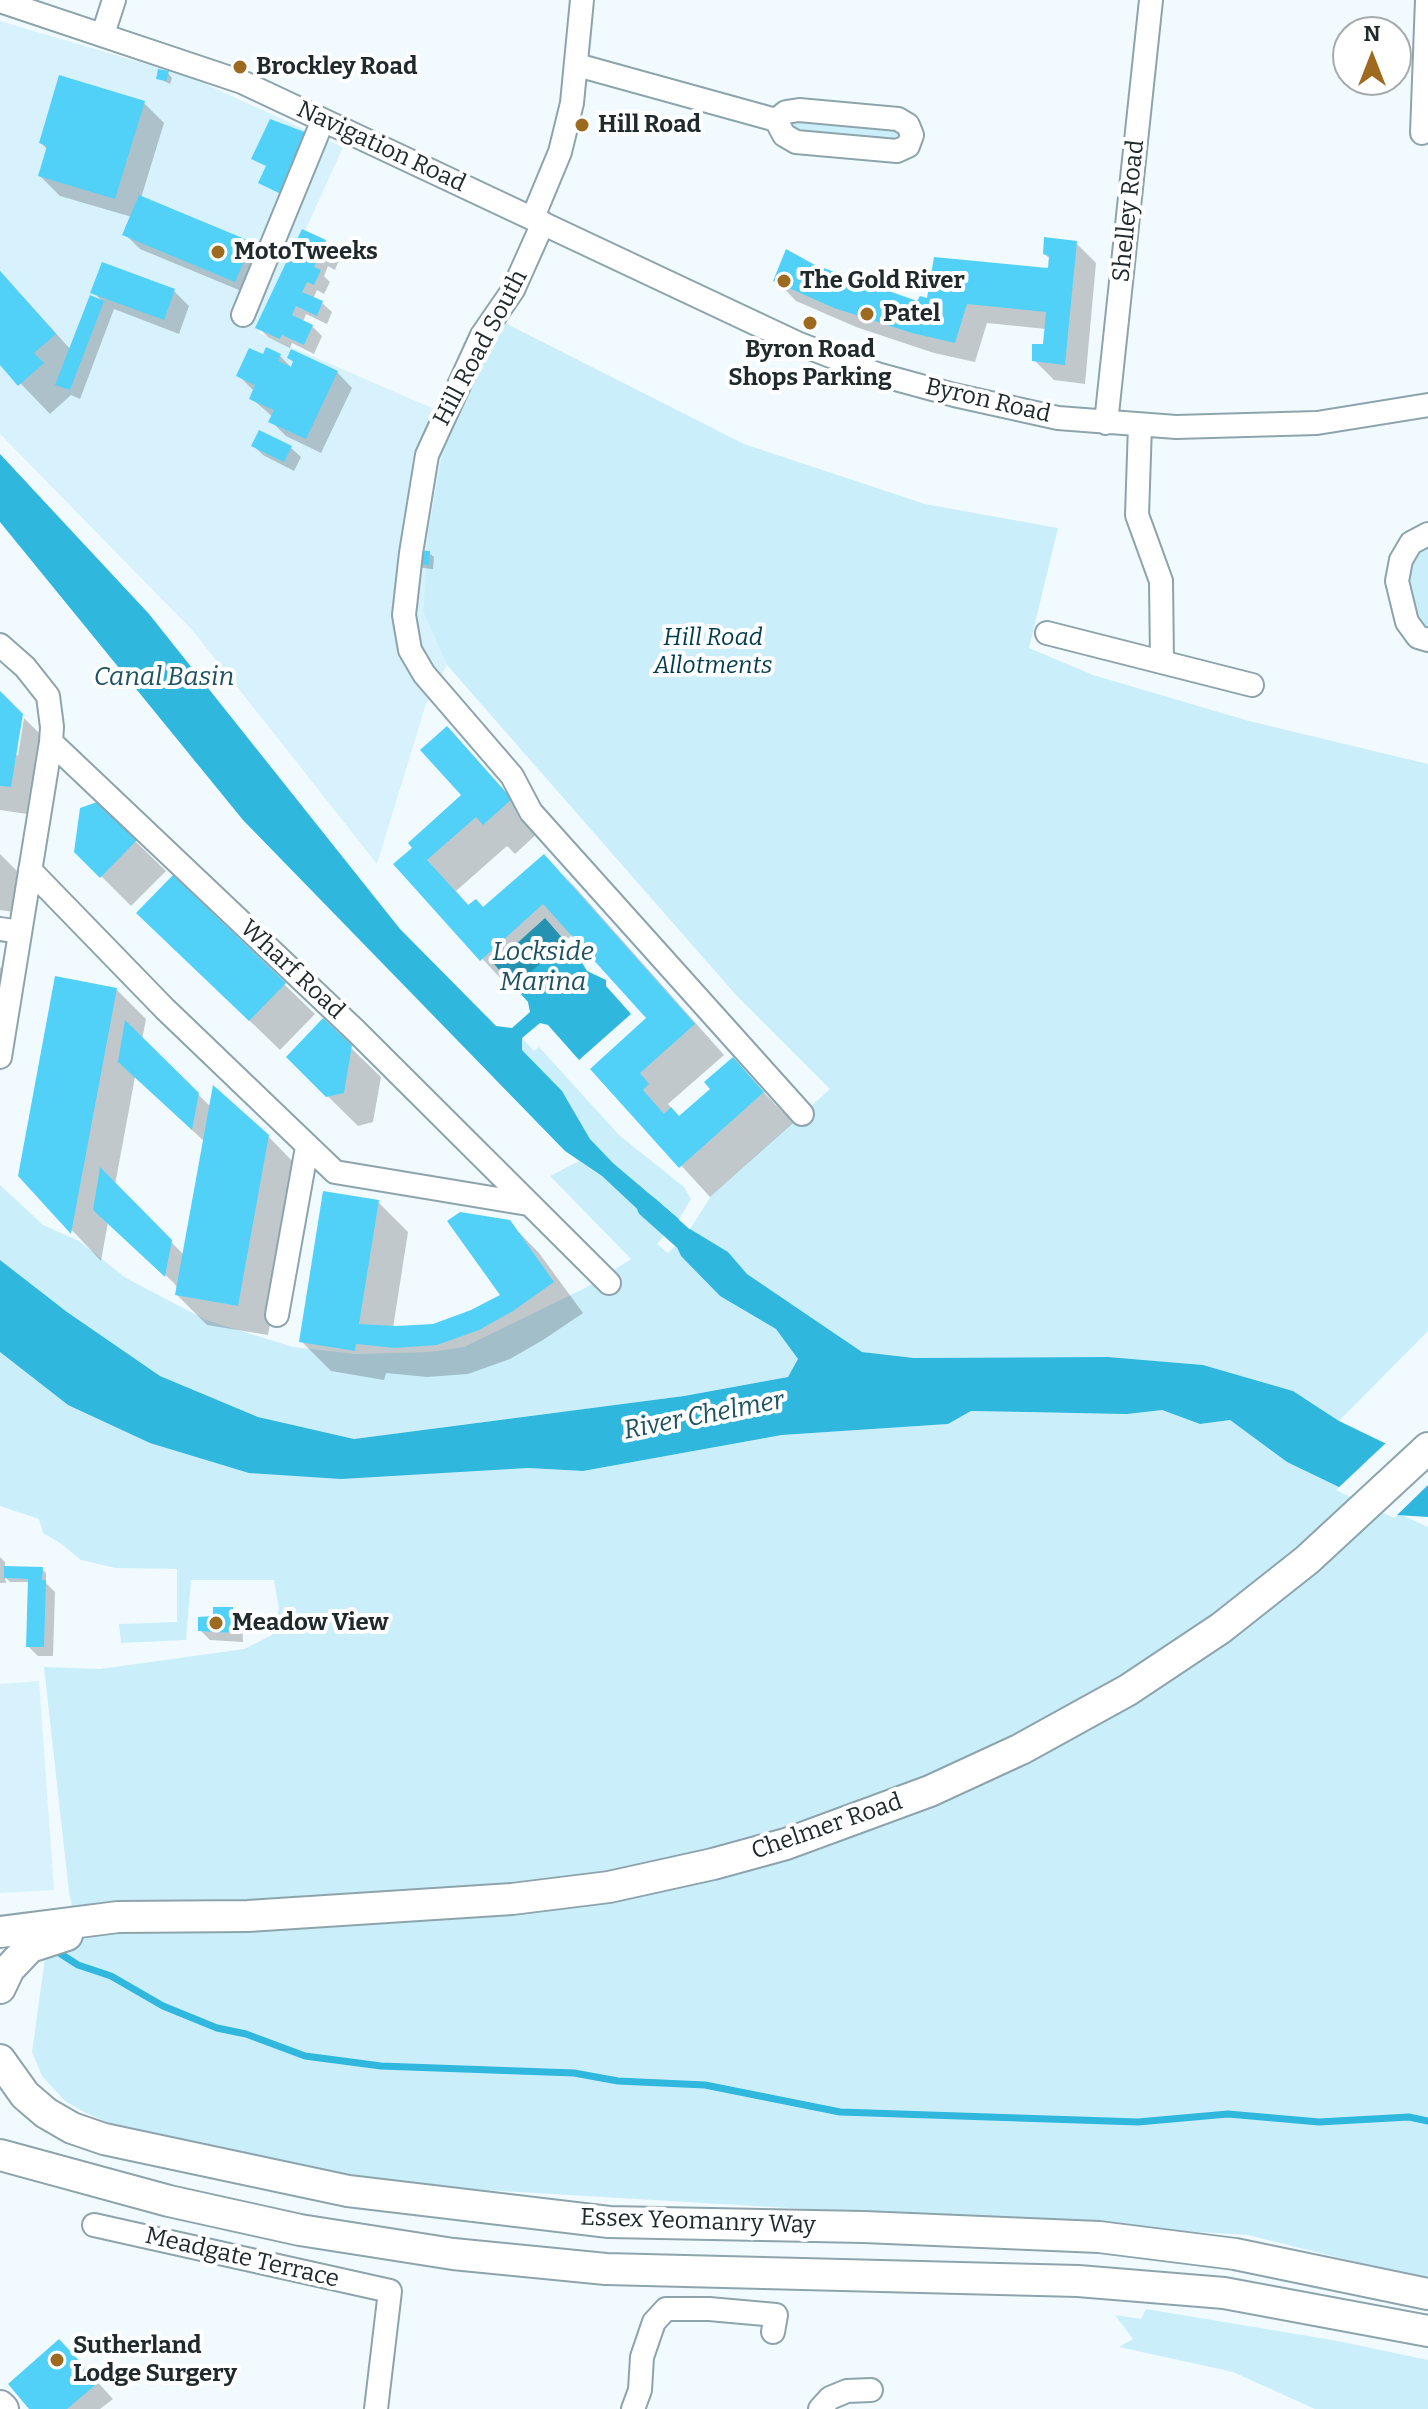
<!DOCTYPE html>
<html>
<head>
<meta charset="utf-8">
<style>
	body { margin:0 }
	#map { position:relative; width:1428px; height:2409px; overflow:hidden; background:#f1fbff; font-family:Bitter,serif }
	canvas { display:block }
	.north { position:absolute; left:1332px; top:16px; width:80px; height:80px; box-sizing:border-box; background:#fff; border:2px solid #a6aaab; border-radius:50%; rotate:0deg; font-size:22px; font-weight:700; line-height:32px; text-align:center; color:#202a2d }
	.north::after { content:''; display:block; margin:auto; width:28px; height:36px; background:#9d6a1f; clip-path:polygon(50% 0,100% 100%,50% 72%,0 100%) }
</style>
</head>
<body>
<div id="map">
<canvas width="1428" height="2409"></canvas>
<div class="north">N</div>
</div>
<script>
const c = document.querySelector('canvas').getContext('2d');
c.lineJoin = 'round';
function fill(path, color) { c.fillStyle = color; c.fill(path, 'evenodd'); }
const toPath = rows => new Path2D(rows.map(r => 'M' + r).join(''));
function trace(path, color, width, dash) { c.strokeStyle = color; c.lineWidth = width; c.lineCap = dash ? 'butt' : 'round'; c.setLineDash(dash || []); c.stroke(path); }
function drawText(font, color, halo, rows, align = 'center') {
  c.font = font + ' Bitter,serif'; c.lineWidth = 8; c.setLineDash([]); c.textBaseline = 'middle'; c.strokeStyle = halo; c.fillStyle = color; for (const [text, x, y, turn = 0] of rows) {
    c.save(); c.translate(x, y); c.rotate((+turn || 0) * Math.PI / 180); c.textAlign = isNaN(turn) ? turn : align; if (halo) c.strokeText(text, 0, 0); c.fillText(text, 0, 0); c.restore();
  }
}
fill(toPath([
	[0,21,190,77,343,147,259,333,455,418,441,459,428,533,423,612,447,665,426,704,377,864,193,631,0,434],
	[39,1681,54,1890,0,1893,0,1684]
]), '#d7f2fc');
fill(toPath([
	[791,119,896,126,901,132,901,140,894,144,800,135,787,125],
	[505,323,744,444,925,504,1058,528,1029,648,1093,675,1249,721,1428,764,1428,1331,1339,1421,1293,1391,1203,1365,1108,1357,914,1358,862,1352,747,1274,728,1252,690,1229,711,1196,830,1089,736,995,447,665,423,612,428,533,441,459,455,418],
	[1428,547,1428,630,1417,621,1407,574,1416,556],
	[522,1038,534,1051,539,1047,619,1135,684,1187,691,1199,679,1219,613,1163,590,1139,562,1091,522,1050],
	[579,1161,602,1176,665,1235,657,1244,668,1253,676,1245,681,1256,720,1296,776,1329,799,1360,788,1377,684,1396,354,1439,258,1417,160,1376,67,1312,0,1260,0,1185,43,1225,79,1241,126,1278,206,1320,293,1347,356,1354,430,1352,464,1347,587,1287,631,1259,550,1176],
	[0,1352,68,1405,435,1472,528,1468,583,1471,783,1435,948,1424,971,1411,1055,1413,1162,1410,1200,1424,1230,1420,1287,1462,1428,1527,1428,2280,1248,2235,416,2186,135,2135,82,2111,65,2101,42,2076,32,2052,45,1958,53,1949,79,1940,69,1892,44,1667,100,1669,244,1649,272,1635,279,1609,274,1580,191,1580,186,1640,121,1643,119,1624,177,1622,177,1569,116,1568,81,1560,60,1543,43,1533,39,1519,0,1506],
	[1146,2309,1338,2341,1428,2360,1428,2409,1315,2409,1233,2372,1119,2347,1133,2339,1115,2315,1141,2319]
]), '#cbeefb');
fill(toPath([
	[0,454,149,614,400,929,496,1026,512,1028,530,1012,528,1002,494,964,545,918,572,949,579,949,581,961,587,971,606,980,606,986,631,1014,579,1060,548,1025,540,1023,522,1038,522,1050,562,1091,590,1139,613,1163,679,1219,665,1235,602,1176,565,1151,243,820,0,522],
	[690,1229,728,1252,747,1274,862,1352,914,1358,1108,1357,1203,1365,1293,1391,1339,1421,1428,1464,1428,1517,1397,1515,1339,1487,1287,1462,1230,1420,1200,1424,1162,1410,1127,1414,971,1411,948,1424,782,1435,583,1471,528,1468,341,1479,249,1473,150,1443,68,1405,0,1352,0,1260,67,1312,160,1376,258,1417,354,1439,684,1396,788,1377,798,1359,776,1329,720,1296,681,1256,676,1245]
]), '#2fb7de');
fill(toPath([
	[1388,1441,1428,1460,1428,1485,1394,1518,1336,1490]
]), '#f1fbff');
fill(toPath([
	[168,73,172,78,170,84,158,78],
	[144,103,164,123,141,198,251,244,266,259,251,295,140,249,125,234,132,217,60,196,40,176,48,150,41,143],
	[325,242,339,260,335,270,328,266,324,276,330,282,324,294,317,290,313,299,322,303,332,312,327,324,306,314,303,322,312,326,322,336,314,354,292,343,290,348,268,337,258,327],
	[1076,243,1096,263,1085,384,1054,380,1034,360,1045,346,1046,329,987,323,975,362,934,353,856,327,796,301,776,280,814,267,918,303,1050,270,1051,260,1045,254],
	[0,271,71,350,103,302,93,292,174,291,189,306,179,334,114,309,80,399,71,395,50,414,0,362],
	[280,356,292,368,295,363,289,358,337,372,352,388,321,453,286,436,271,421,273,417,251,398,254,391,238,375,264,357],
	[254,446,291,448,301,457,294,471,263,455],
	[429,553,434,557,433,569,423,568,418,564],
	[0,694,15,753,18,756,24,718,52,746,41,816,0,810],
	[447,729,541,830,515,854,507,846,456,891,470,907,484,910,544,857,574,886,724,1055,668,1104,680,1118,713,1089,733,1060,793,1123,710,1197,593,1069,649,1019,573,934,511,990,396,864,464,796],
	[97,804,166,871,131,906,76,851],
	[0,854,30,884,26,914,0,910],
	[174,878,315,1014,280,1050,169,943],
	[0,967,13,980,0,1072],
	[116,989,146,1019,142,1040,211,1107,268,1136,298,1167,268,1335,207,1325,177,1295,178,1289,174,1283,108,1222,101,1261,20,1175],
	[135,1077,205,1142,184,1255,115,1185],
	[350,1047,381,1077,373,1122,358,1126,288,1057],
	[378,1202,408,1232,393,1328,433,1326,471,1312,503,1295,509,1222,539,1253,583,1313,543,1340,510,1359,468,1374,427,1377,386,1373,384,1380,331,1371,301,1341],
	[0,1557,5,1562,5,1568,42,1569,46,1573,46,1583,55,1592,53,1656,38,1656,28,1646,30,1582,10,1582,5,1577,6,1583,0,1583],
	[232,1609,242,1618,243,1642,210,1640,200,1630],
	[74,2356,113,2399,100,2409,32,2409]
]), '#0003');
trace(toPath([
	[53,1949,78,1965,111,1976,163,2006,217,2028,246,2034,305,2056,381,2066,574,2073,618,2081,705,2085,840,2112,1138,2122,1228,2114,1319,2122,1409,2117,1428,2121]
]), '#2fb7de', 7);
trace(toPath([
	[648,1207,703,1256]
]), '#2fb7de', 22);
fill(toPath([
	[158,69,169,71,166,81,156,79],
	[59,75,145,101,115,199,38,176,47,146,39,143],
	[270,119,310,134,281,194,258,183,266,166,251,159],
	[139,195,252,242,235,282,122,235],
	[302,229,326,240,324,246,331,249,325,261,318,258,314,267,321,270,314,285,307,282,302,292,323,301,317,316,296,306,292,315,313,325,304,345,282,335,280,339,255,328],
	[1044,237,1077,241,1065,365,1032,361,1032,344,1043,344,1046,312,967,304,955,343,912,333,834,308,773,281,786,249,815,265,917,301,920,296,927,298,934,257,1048,268,1049,256,1043,254],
	[102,262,175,289,164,320,90,293],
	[0,271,56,334,34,353,44,363,18,386,0,365],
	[90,295,104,301,70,390,55,385],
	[266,347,281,354,278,361,291,367,293,361,287,358,291,349,338,371,306,439,268,422,274,410,249,399,255,385,236,376,249,348,263,354],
	[259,430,292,446,284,462,251,446],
	[418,550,430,551,429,565,416,564],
	[0,691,23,714,11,787,0,786],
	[447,726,512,799,483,825,476,817,427,860,468,905,476,899,483,907,544,854,695,1024,640,1073,649,1084,643,1090,664,1114,671,1107,679,1116,710,1089,704,1082,733,1057,764,1092,679,1168,590,1069,646,1018,543,904,480,961,393,864,412,848,408,843,461,795,420,750],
	[97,802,137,840,100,878,74,852,80,808],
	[173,875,286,983,249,1021,136,913],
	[55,976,117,988,71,1234,18,1176],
	[323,1018,352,1045,344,1093,326,1097,286,1057],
	[125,1020,199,1093,192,1130,118,1062],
	[213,1085,269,1135,238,1306,175,1295],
	[100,1167,172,1240,165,1277,93,1210],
	[323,1191,379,1200,359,1324,396,1326,433,1324,471,1310,500,1295,447,1221,460,1212,510,1220,554,1282,513,1311,479,1330,437,1345,395,1348,356,1344,355,1351,299,1342],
	[4,1566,43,1567,42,1580,46,1580,44,1647,26,1647,28,1579,4,1578],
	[213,1607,233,1607,234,1633,198,1631,198,1617,213,1616],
	[59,2339,99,2382,67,2409,29,2409,8,2384]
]), '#51d1f8');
const minor = toPath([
	[0,1,242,82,797,343,877,374,954,395,1058,418,1176,427,1317,423,1428,405],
	[103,34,114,0],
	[577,65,776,120,786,112,799,110,898,119,908,125,912,135,908,146,897,151,796,142,784,135,776,120],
	[1422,133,1427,0],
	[533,217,560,152,572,103,582,0],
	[543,223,513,290,482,335,427,455,411,553,404,615,410,650,424,674,512,776,531,812,802,1114],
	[243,315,323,120],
	[1106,423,1151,0],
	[1140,425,1137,515,1161,581,1162,661],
	[1428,534,1411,543,1401,560,1397,581,1407,622,1418,637,1428,640],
	[1047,633,1252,685],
	[0,645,25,667,48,696,52,727,51,742,357,1032,609,1283],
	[30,870,165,1009,335,1172,528,1204],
	[0,929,20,932],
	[0,1057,51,742],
	[277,1315,307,1147],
	[94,2225,390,2291,376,2409],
	[633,2409,640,2390,642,2357,654,2322,666,2309,709,2309,776,2315,773,2332],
	[820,2409,830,2398,847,2391,871,2390]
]);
const major = toPath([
	[0,1932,118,1917,248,1916,512,1899,609,1887,713,1864,786,1844,930,1791,1021,1749,1128,1690,1221,1628,1307,1560,1428,1448],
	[0,1988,9,1969,30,1947,67,1935],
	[0,2060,25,2095,46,2113,72,2128,104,2139,348,2191,609,2222,864,2227,1099,2237,1235,2254,1428,2294],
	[0,2155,169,2201,300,2230,453,2254,606,2269,1078,2281,1224,2293,1428,2331],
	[0,2406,3,2409]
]);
trace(minor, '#8da4ac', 26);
trace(major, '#8da4ac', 34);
trace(minor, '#fff', 22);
trace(major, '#fff', 30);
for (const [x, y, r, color] of [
	[240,67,8,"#9d6a1f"],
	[582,125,8,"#9d6a1f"],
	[218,252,8,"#9d6a1f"],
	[784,281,8,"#9d6a1f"],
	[867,314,8,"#9d6a1f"],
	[810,323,8,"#9d6a1f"],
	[216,1623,8,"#9d6a1f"],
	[57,2360,8,"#9d6a1f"]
]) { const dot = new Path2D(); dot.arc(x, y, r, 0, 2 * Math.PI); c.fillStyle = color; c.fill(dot); trace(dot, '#fff', 3); }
drawText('bold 24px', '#202a2d', '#fff', [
	["Brockley Road",256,67],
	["Hill Road",598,125],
	["MotoTweeks",234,252],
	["The Gold River",800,281],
	["Patel",883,314],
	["Byron Road",810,350,"center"],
	["Shops Parking",810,378,"center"],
	["Meadow View",232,1623],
	["Sutherland",73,2346],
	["Lodge Surgery",73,2374]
], 'left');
drawText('24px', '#202a2d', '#fff', [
	["Navigation Road",381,147,25],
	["Shelley Road",1129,211,-84],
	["Hill Road South",481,348,-62],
	["Byron Road",988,401,13],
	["Wharf Road",292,970,43],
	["Chelmer Road",827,1827,-19],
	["Essex Yeomanry Way",698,2222,2],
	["Meadgate Terrace",242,2258,13]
]);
drawText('italic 24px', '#003d4c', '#fff', [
	["Hill Road",713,638],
	["Allotments",713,666]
]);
drawText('italic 26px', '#1d5263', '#fff', [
	["Canal Basin",164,678],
	["Lockside",543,953],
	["Marina",543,983],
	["River Chelmer",704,1416,-11]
]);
</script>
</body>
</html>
